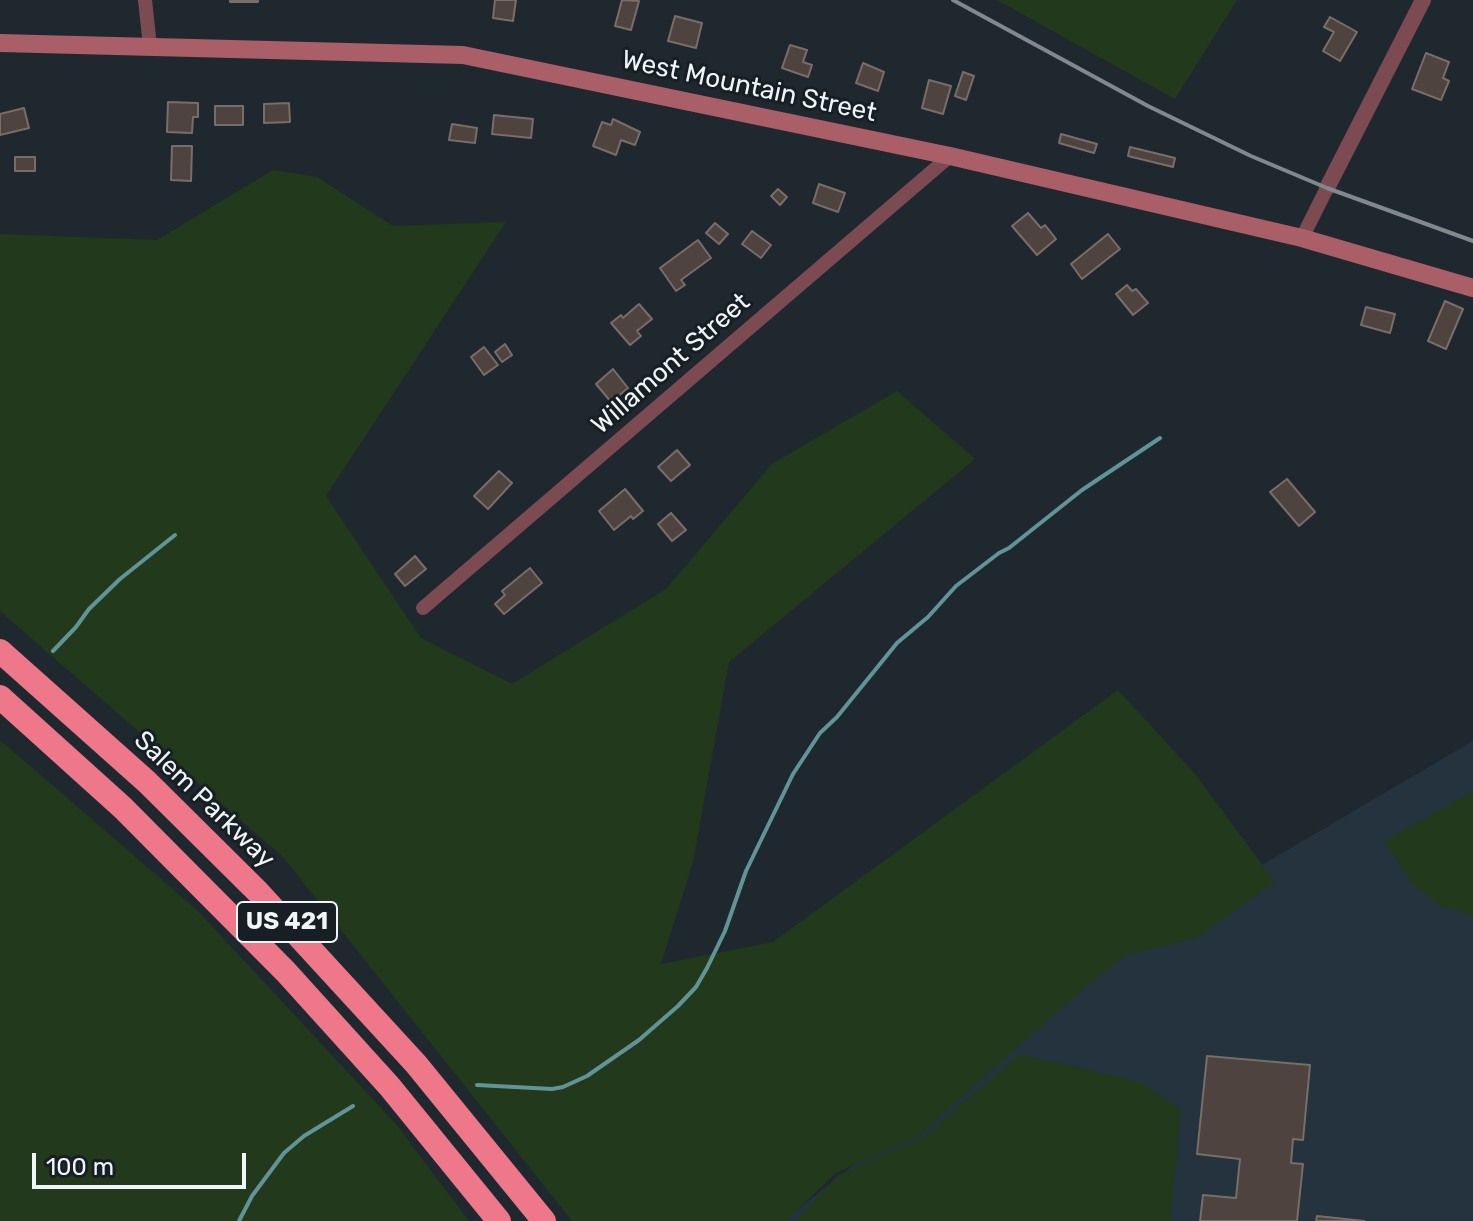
<!DOCTYPE html>
<html>
<head>
<meta charset="utf-8">
<style>
	body { margin:0 }
	#map { position:relative; width:1473px; height:1221px; overflow:hidden; background:#20282f; font-family:Rubik,sans-serif }
	canvas { display:block }
	.scale { position:absolute; left:32px; top:1153px; width:214px; height:36px; box-sizing:border-box; border:4px solid #eff5f9; border-top:0; padding-left:10px; font-size:24px; line-height:28px; white-space:nowrap; color:#eff5f9; -webkit-text-stroke:6px #171f25; paint-order:stroke }
</style>
</head>
<body>
<div id="map">
<canvas width="1473" height="1221"></canvas>
<div class="scale">100 m</div>
</div>
<script>
const c = document.querySelector('canvas').getContext('2d');
c.lineJoin = 'round';
function fill(path, color) { c.fillStyle = color; c.fill(path, 'evenodd'); }
const toPath = rows => new Path2D(rows.map(r => 'M' + r).join(''));
function trace(path, color, width, dash) { c.strokeStyle = color; c.lineWidth = width; c.lineCap = dash ? 'butt' : 'round'; c.setLineDash(dash || []); c.stroke(path); }
function drawText(font, color, halo, rows, align = 'center') {
  c.font = font + ' Rubik,sans-serif'; c.lineWidth = 6; c.setLineDash([]); c.textBaseline = 'middle'; c.strokeStyle = halo; c.fillStyle = color; for (const [text, x, y, turn = 0] of rows) {
    c.save(); c.translate(x, y); c.rotate((+turn || 0) * Math.PI / 180); c.textAlign = isNaN(turn) ? turn : align; if (halo) c.strokeText(text, 0, 0); c.fillText(text, 0, 0); c.restore();
  }
}
fill(toPath([
	[1473,741,1473,1221,783,1221,1141,936]
]), '#25333e');
fill(toPath([
	[997,0,1237,0,1175,99],
	[273,170,317,177,393,226,506,222,326,496,421,638,512,684,666,589,772,464,897,391,975,459,729,662,693,862,661,964,773,942,1118,690,1195,774,1275,882,1197,938,1126,955,1063,1006,920,1135,836,1173,786,1221,572,1221,283,857,0,611,0,234,157,240],
	[0,740,197,910,395,1123,469,1221,0,1221],
	[1473,791,1473,916,1441,906,1413,885,1384,841],
	[1019,1054,1133,1080,1148,1087,1181,1110,1170,1221,795,1221,838,1175,925,1136]
]), '#22391c');
trace(toPath([
	[53,651,76,627,89,609,120,579,175,535],
	[477,1085,552,1089,563,1087,587,1076,639,1040,678,1006,696,987,707,968,725,931,746,871,793,774,820,733,837,717,897,643,928,617,956,586,999,553,1009,548,1082,490,1160,438],
	[239,1221,252,1196,284,1153,304,1136,353,1106]
]), '#609496', 4);
const building = toPath([
	[230,0,258,0,258,2,230,2,230,0],
	[495,0,516,0,513,21,493,18,495,0],
	[622,0,639,1,631,30,615,26,622,0],
	[675,16,702,23,696,48,668,41,675,16],
	[1330,17,1357,32,1340,61,1323,51,1334,32,1324,27,1330,17],
	[790,45,807,50,803,62,812,65,808,77,782,68,790,45],
	[1426,53,1449,62,1443,78,1449,81,1441,100,1412,89,1426,53],
	[863,63,884,72,878,91,856,83,863,63],
	[963,72,974,76,966,100,955,96,963,72],
	[929,80,951,86,943,114,922,108,929,80],
	[168,102,198,103,198,117,193,117,192,133,167,132,168,102],
	[289,103,290,122,264,123,264,104,289,103],
	[215,106,243,106,243,125,215,125,215,106],
	[24,108,29,128,0,135,0,114,24,108],
	[494,115,533,119,531,138,492,134,494,115],
	[613,119,640,132,635,145,621,140,616,155,593,146,602,122,611,125,613,119],
	[452,124,477,128,475,143,449,140,452,124],
	[1061,134,1097,144,1094,153,1059,143,1061,134],
	[172,146,192,146,191,181,171,180,172,146],
	[1130,147,1175,158,1173,167,1128,156,1130,147],
	[15,157,35,157,35,171,15,171,15,157],
	[819,184,845,193,838,212,813,203,819,184],
	[778,189,787,197,780,205,771,196,778,189],
	[1028,213,1041,228,1045,225,1056,239,1037,255,1012,226,1028,213],
	[715,223,728,234,719,244,706,233,715,223],
	[752,231,771,245,761,258,742,244,752,231],
	[1108,234,1120,249,1082,279,1071,264,1108,234],
	[698,240,711,258,681,280,685,285,676,291,660,268,698,240],
	[1127,285,1132,291,1136,289,1148,303,1133,315,1116,294,1127,285],
	[1445,301,1463,309,1446,349,1428,341,1445,301],
	[639,304,652,319,637,331,641,336,630,345,611,323,621,315,623,318,639,304],
	[1366,307,1395,314,1390,333,1361,325,1366,307],
	[505,344,512,355,502,362,495,352,505,344],
	[484,347,498,365,484,375,471,357,484,347],
	[613,369,628,388,611,402,596,384,613,369],
	[677,450,690,465,671,481,658,467,677,450],
	[499,471,512,483,488,509,474,496,499,471],
	[1287,479,1315,512,1299,526,1270,492,1287,479],
	[625,489,643,511,633,519,631,516,614,530,599,511,625,489],
	[671,513,686,530,672,541,658,524,671,513],
	[415,556,426,569,405,586,395,574,415,556],
	[530,568,542,583,504,614,495,604,505,595,502,591,530,568],
	[1207,1056,1310,1065,1303,1140,1293,1139,1291,1163,1303,1164,1297,1221,1200,1221,1203,1195,1236,1198,1240,1159,1197,1154,1207,1056],
	[1317,1216,1364,1221,1316,1221,1317,1216]
]);
fill(building, '#4e433e');
trace(building, '#796d68', 2);
trace(toPath([
	[145,0,150,46],
	[1302,238,1327,188],
	[423,608,950,156]
]), '#7b4b51', 14);
trace(toPath([
	[1327,188,1423,0]
]), '#7b4b51', 16);
trace(toPath([
	[0,43,463,55,950,156,1302,238,1473,288]
]), '#a95e68', 18);
trace(toPath([
	[0,651,147,782,258,892,416,1064,544,1221],
	[0,697,123,808,286,972,390,1087,499,1221]
]), '#ee7889', 24);
trace(toPath([
	[953,0,1148,106,1251,156,1327,188,1473,241]
]), '#81888e', 4);
for (const [x, y, w] of [
	[287,922,100]
]) { const box = new Path2D(); box.roundRect(x - w / 2, y - 20, w, 40, 6); c.fillStyle = '#171f25'; c.fill(box); trace(box, '#eff5f9', 2); }
drawText('bold 24px', '#eff5f9', null, [
	["US 421",287,922]
]);
drawText('26px', '#eff5f9', '#171f25', [
	["West Mountain Street",749,87,12],
	["Willamont Street",671,364,-41],
	["Salem Parkway",204,800,44]
]);
</script>
</body>
</html>
